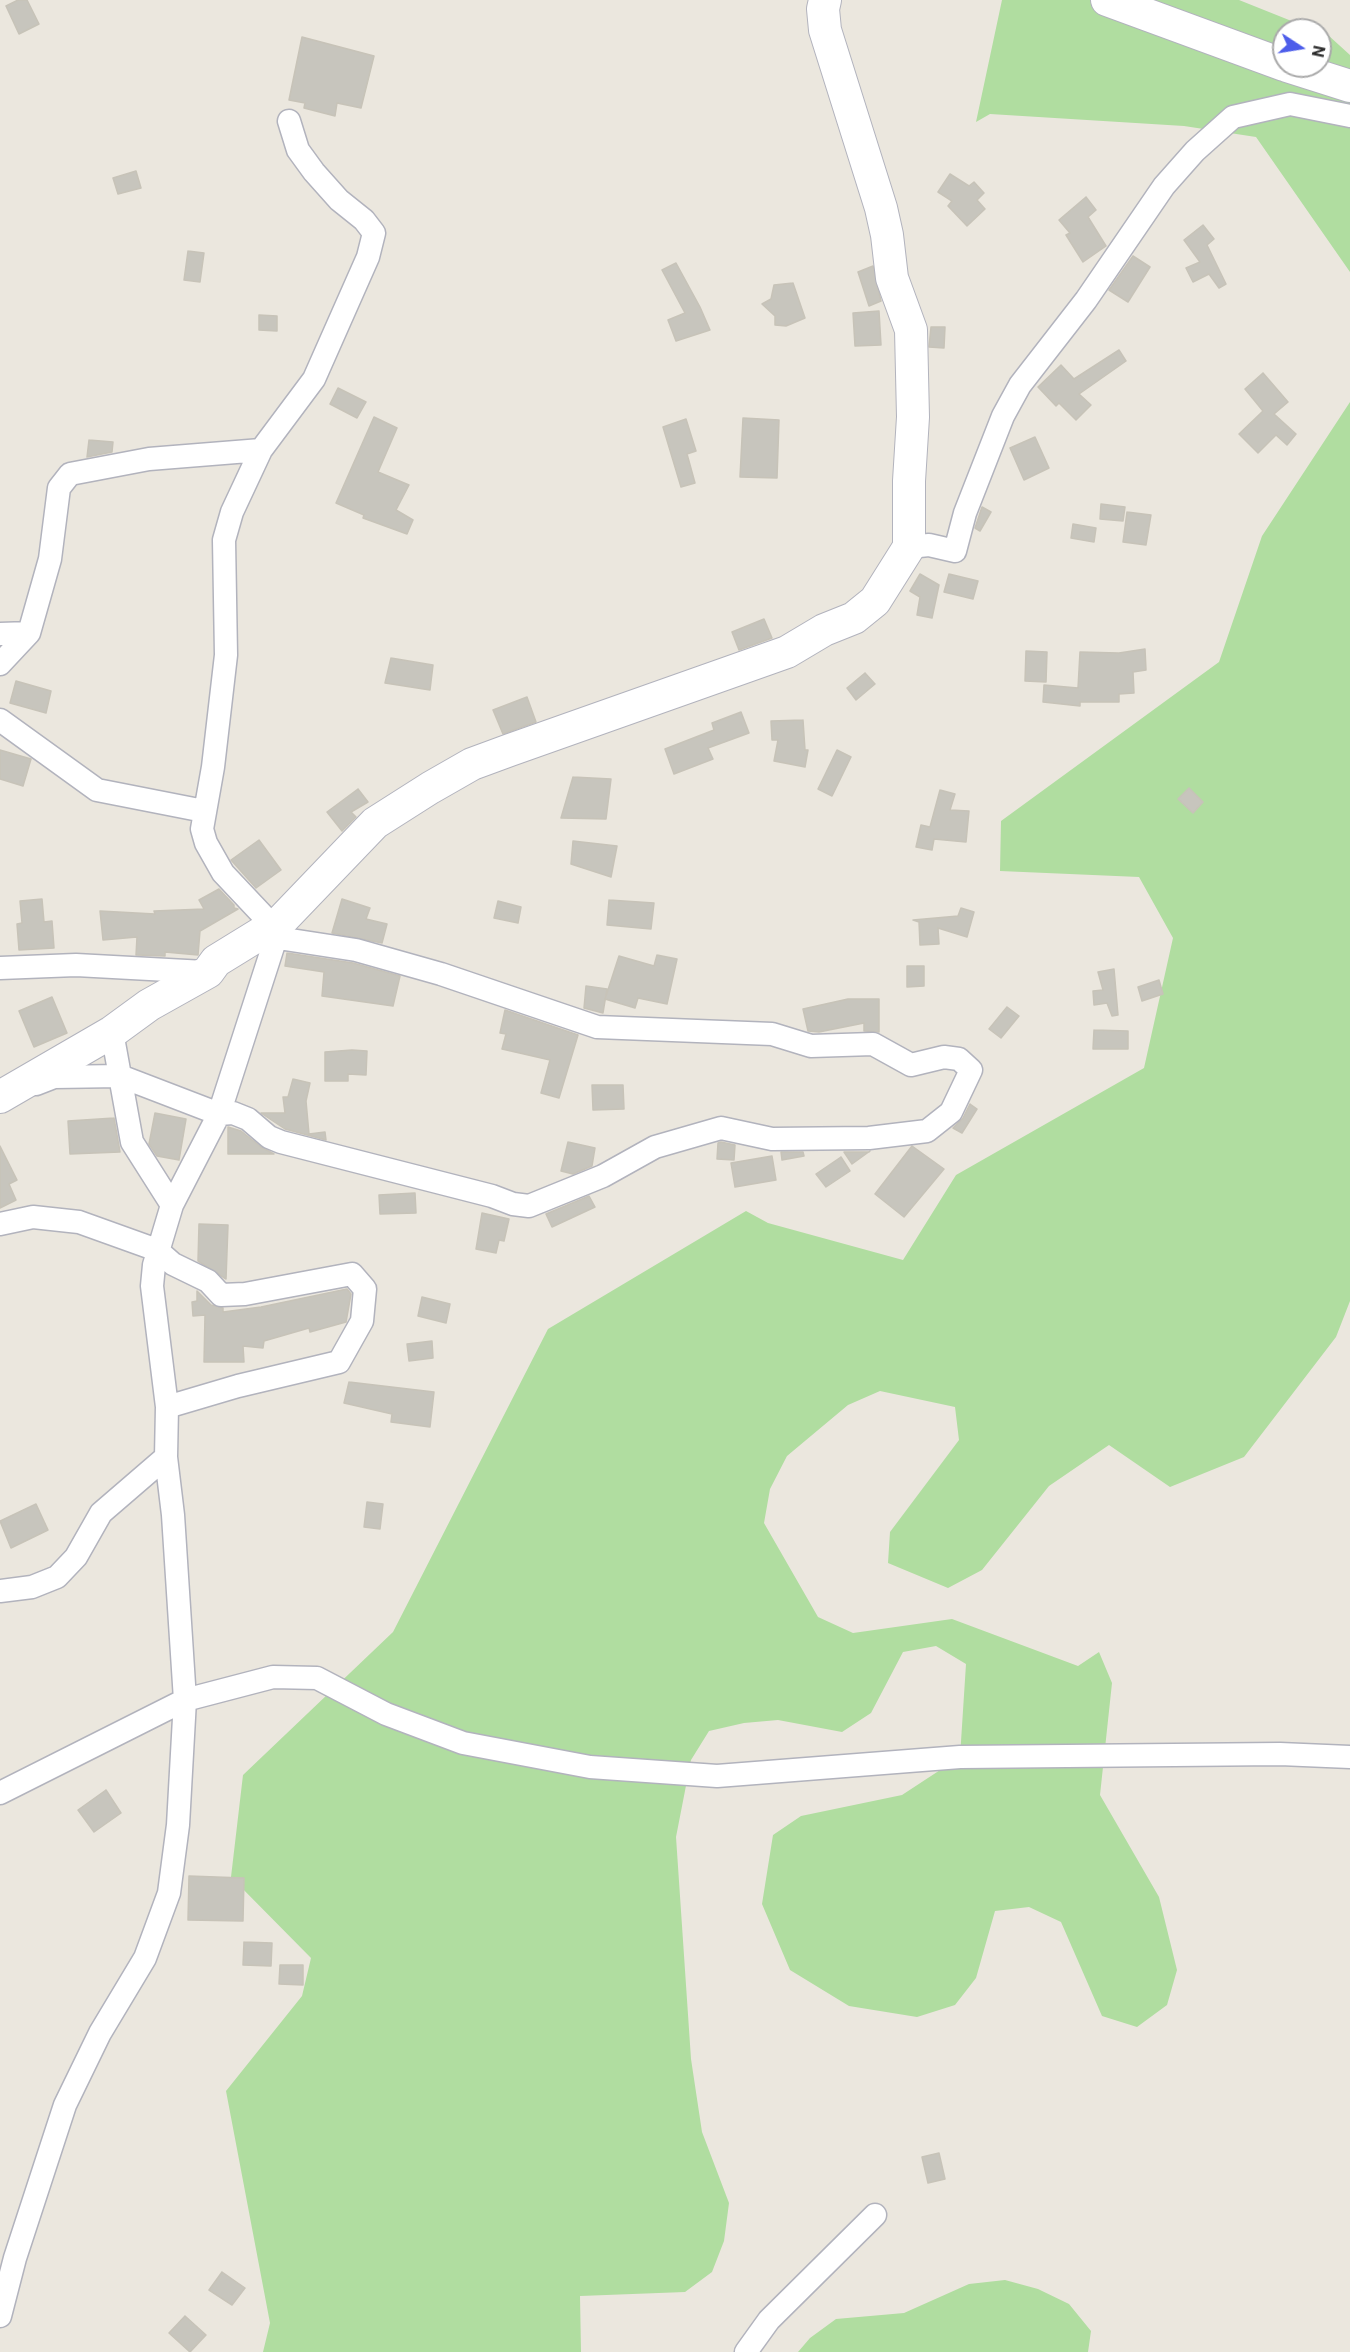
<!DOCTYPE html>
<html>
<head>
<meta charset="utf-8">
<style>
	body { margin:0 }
	#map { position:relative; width:1350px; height:2352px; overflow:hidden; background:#ebe7de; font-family:Roboto,sans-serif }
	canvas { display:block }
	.north { position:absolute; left:1272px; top:18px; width:60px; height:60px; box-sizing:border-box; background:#fff; border:2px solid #aaa; border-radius:50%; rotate:102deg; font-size:16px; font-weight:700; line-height:24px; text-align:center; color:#2b2b2b }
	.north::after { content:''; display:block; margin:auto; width:21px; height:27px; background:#4d5dea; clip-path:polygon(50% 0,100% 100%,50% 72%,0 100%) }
</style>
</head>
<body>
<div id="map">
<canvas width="1350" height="2352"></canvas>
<div class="north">N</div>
</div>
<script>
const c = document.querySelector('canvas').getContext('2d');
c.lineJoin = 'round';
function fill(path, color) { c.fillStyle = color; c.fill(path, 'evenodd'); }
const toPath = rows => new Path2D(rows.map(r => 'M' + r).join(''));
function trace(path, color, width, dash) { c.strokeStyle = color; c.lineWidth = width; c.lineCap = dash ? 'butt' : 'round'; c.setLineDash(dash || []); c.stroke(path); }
fill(toPath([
	[1002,0,1239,0,1314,30,1284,30,1284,66,1320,66,1320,32,1328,35,1350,55,1350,272,1256,137,1184,126,990,114,976,122],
	[1350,402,1350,1301,1336,1337,1244,1457,1170,1487,1109,1445,1049,1486,982,1570,948,1588,888,1563,890,1532,959,1440,955,1407,880,1391,848,1405,787,1456,770,1489,764,1523,818,1617,853,1633,952,1619,1078,1666,1099,1652,1112,1683,1100,1795,1159,1897,1177,1970,1167,2005,1137,2027,1102,2016,1061,1922,1029,1907,995,1911,976,1978,955,2005,917,2017,849,2006,790,1970,762,1904,773,1835,801,1816,902,1795,960,1757,966,1664,936,1646,903,1652,871,1713,842,1732,778,1720,744,1723,709,1731,691,1760,676,1837,691,2059,702,2132,729,2203,724,2241,712,2272,685,2292,580,2296,581,2352,263,2352,270,2323,226,2091,302,1996,311,1958,231,1877,243,1775,393,1632,548,1329,746,1211,768,1223,903,1260,956,1175,1144,1068,1173,938,1139,877,1000,871,1001,821,1219,662,1262,536],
	[1005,2280,1038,2289,1069,2304,1091,2331,1088,2352,798,2352,810,2338,836,2319,904,2313,969,2284]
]), '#b0dda0');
const building = toPath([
	[18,0,27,0,39,24,19,34,6,6,18,0],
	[302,37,374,56,361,108,337,103,335,116,304,108,305,103,289,100,302,37],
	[136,171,141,188,118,194,113,178,136,171],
	[950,174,969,186,974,182,984,193,977,200,985,209,967,226,948,206,952,201,938,192,950,174],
	[1086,197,1096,210,1088,217,1106,246,1083,262,1066,235,1070,233,1059,220,1086,197],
	[1203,225,1214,239,1207,245,1226,284,1219,288,1209,274,1193,282,1186,268,1200,262,1184,240,1203,225],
	[188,251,204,253,200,282,184,280,188,251],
	[1133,256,1150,267,1128,302,1109,290,1133,256],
	[676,263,700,307,710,330,676,341,668,320,685,313,662,270,676,263],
	[873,266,881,301,869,306,858,272,873,266],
	[793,283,805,318,786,326,775,325,775,316,762,304,771,299,774,285,793,283],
	[879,311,881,345,855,346,853,313,879,311],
	[259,315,277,316,277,331,259,330,259,315],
	[931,327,945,327,944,348,929,347,931,327],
	[1119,350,1126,361,1079,394,1091,405,1076,420,1059,403,1056,406,1038,387,1061,365,1074,379,1119,350],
	[1263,373,1288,402,1274,414,1296,434,1287,445,1276,435,1258,453,1239,434,1263,411,1245,389,1263,373],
	[338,388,366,402,357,418,330,404,338,388],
	[374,417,397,428,378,472,409,485,396,510,413,520,407,534,363,518,364,515,336,503,374,417],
	[743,418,779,420,777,478,740,477,743,418],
	[686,419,696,451,687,454,695,483,681,487,663,427,686,419],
	[1035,437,1049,468,1024,480,1010,448,1035,437],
	[89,440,113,442,112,452,87,457,89,440],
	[1101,504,1125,507,1123,521,1100,519,1101,504],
	[982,507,991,512,980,531,975,528,982,507],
	[1127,512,1151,515,1146,545,1123,542,1127,512],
	[1073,524,1096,528,1094,542,1071,538,1073,524],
	[920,574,939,585,932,618,917,615,920,597,910,591,920,574],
	[949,574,978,581,973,599,944,592,949,574],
	[764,619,772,638,739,650,732,632,764,619],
	[1145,649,1146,670,1133,672,1134,693,1119,694,1119,702,1080,702,1080,706,1043,702,1044,685,1078,688,1080,652,1119,653,1145,649],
	[1026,651,1047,652,1046,682,1025,681,1026,651],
	[391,658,433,665,430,690,385,683,391,658],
	[865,673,875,684,856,700,847,688,865,673],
	[16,681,51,691,46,713,10,703,16,681],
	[527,697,536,722,503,734,493,710,527,697],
	[741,712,749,733,708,748,713,759,674,774,665,749,714,730,712,723,741,712],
	[803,720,805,750,808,750,805,767,774,761,778,740,772,740,771,721,803,720],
	[0,750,31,759,23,786,0,779,0,750],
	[837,750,851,757,832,796,818,789,837,750],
	[573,777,611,779,606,819,561,818,573,777],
	[1189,788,1203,802,1193,813,1178,799,1189,788],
	[358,789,368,802,351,812,356,817,342,831,327,812,358,789],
	[940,790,955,794,950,810,969,811,966,842,934,839,932,850,916,847,921,825,930,827,940,790],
	[259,840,281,870,256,888,231,860,259,840],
	[573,841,617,846,611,877,571,864,573,841],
	[219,889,234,905,234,908,238,909,200,931,198,955,165,952,165,956,136,955,137,937,103,940,100,911,155,914,154,911,204,909,199,900,219,889],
	[42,899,44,922,52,921,54,948,19,950,17,924,22,923,20,901,42,899],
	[342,899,370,908,366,919,387,924,382,943,332,933,342,899],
	[609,900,654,903,651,929,607,925,609,900],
	[498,901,521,907,518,923,494,918,498,901],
	[961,908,974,912,967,937,938,928,939,944,920,945,919,922,913,920,958,916,961,908],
	[287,953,353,963,400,976,393,1006,322,996,324,972,285,966,287,953],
	[657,955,677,959,667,1004,638,998,635,1008,605,999,619,956,654,966,657,955],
	[907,966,924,966,924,986,907,987,907,966],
	[1114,969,1118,1015,1112,1016,1107,1003,1094,1005,1093,991,1103,990,1098,972,1114,969],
	[1159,980,1163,994,1142,1001,1138,987,1159,980],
	[586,986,607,989,603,1013,584,1008,586,986],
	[52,997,67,1033,34,1047,19,1011,52,997],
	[848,999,879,999,879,1032,864,1031,864,1023,819,1032,808,1031,803,1009,848,999],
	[1007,1007,1019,1016,1001,1038,989,1029,1007,1007],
	[505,1010,578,1035,559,1098,541,1093,550,1060,502,1049,506,1034,500,1033,505,1010],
	[1094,1030,1128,1031,1128,1049,1093,1049,1094,1030],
	[352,1050,367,1051,366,1075,348,1074,348,1081,325,1081,325,1052,352,1050],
	[293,1079,310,1083,306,1101,309,1134,325,1132,326,1140,285,1129,261,1113,285,1113,283,1097,288,1097,293,1079],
	[592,1085,623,1085,624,1109,593,1110,592,1085],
	[970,1104,977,1109,962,1133,953,1128,963,1118,970,1104],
	[155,1113,186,1119,179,1160,157,1156,149,1144,155,1113],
	[114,1118,120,1152,70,1154,68,1121,114,1118],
	[228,1127,241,1131,261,1147,274,1154,228,1154,228,1127],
	[568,1142,595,1148,592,1166,573,1174,561,1171,568,1142],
	[721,1142,735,1145,734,1160,717,1159,718,1143,721,1142],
	[0,1146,17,1180,9,1184,16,1200,0,1208,0,1146],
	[912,1146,944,1169,904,1217,875,1194,912,1146],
	[870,1151,852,1164,844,1152,869,1152,870,1151],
	[781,1152,803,1152,804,1156,782,1160,781,1152],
	[772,1156,776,1180,735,1187,731,1163,772,1156],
	[841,1157,850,1171,826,1187,816,1174,841,1157],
	[415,1193,416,1213,380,1214,379,1195,415,1193],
	[589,1196,595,1207,552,1227,546,1214,589,1196],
	[482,1213,509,1219,504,1241,499,1240,496,1253,476,1249,482,1213],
	[199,1224,228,1225,226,1279,198,1261,199,1224],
	[347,1289,351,1294,346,1322,310,1332,309,1328,264,1341,263,1348,243,1346,244,1362,204,1362,205,1315,193,1316,192,1302,197,1301,197,1291,211,1305,223,1308,223,1312,261,1307,347,1289],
	[422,1297,450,1304,446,1323,418,1316,422,1297],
	[432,1341,433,1358,409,1361,407,1344,432,1341],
	[349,1382,434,1392,430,1427,391,1422,392,1414,344,1403,349,1382],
	[367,1502,383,1504,380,1529,364,1527,367,1502],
	[36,1504,48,1530,11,1548,0,1521,36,1504],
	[106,1790,121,1813,94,1832,78,1810,106,1790],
	[189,1876,244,1878,243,1921,188,1920,189,1876],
	[244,1942,272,1943,271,1966,243,1965,244,1942],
	[280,1965,303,1965,303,1985,279,1984,280,1965],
	[939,2153,945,2179,928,2183,922,2157,939,2153],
	[222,2272,245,2288,232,2305,209,2290,222,2272],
	[185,2316,206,2335,190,2352,169,2333,185,2316]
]);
fill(building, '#c7c5bd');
trace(building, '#c7c3b8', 1.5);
const street = toPath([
	[909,547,929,545,955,551,965,513,1003,416,1020,385,1086,300,1164,186,1195,151,1233,117,1290,104,1350,116],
	[0,634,29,633],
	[0,664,29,633,50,559,59,488,70,474,149,459,261,450],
	[0,720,97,790,204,811],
	[272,925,223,873,206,843,202,829,213,767,226,655,224,540,232,512,261,450,314,379,368,257,374,233,364,220,339,200,314,172,298,150,289,121],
	[0,968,76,965,205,972],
	[112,1032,132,1142,172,1205],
	[36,1084,54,1077,120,1076,219,1114,233,1113,248,1119,269,1137,281,1142,492,1196,513,1204,529,1206,603,1176,655,1147,721,1128,772,1139,869,1138,927,1131,951,1112,971,1070,959,1059,944,1057,911,1065,873,1044,811,1046,772,1034,597,1027,441,974,356,950,278,938],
	[0,1224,33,1217,79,1222,157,1250,173,1264,208,1281,221,1295,245,1294,352,1274,365,1289,362,1321,339,1362,238,1386,167,1407],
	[0,1591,32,1587,57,1577,76,1557,101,1513,166,1457],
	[0,1793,185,1700,273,1677,317,1678,386,1714,463,1743,590,1767,717,1776,960,1757,1280,1754,1350,1757],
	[0,2316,15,2258,65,2105,100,2033,145,1958,169,1893,178,1825,185,1700,173,1515,166,1457,167,1407,152,1286,154,1265,172,1205,219,1114,280,925],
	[746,2352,769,2320,875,2215]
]);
const secondary = toPath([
	[1107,0,1284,65],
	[1287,66,1350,86],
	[0,1097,112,1032,149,1005,208,972,216,961,281,921,375,823,430,788,472,764,510,750,787,652,824,630,854,618,875,601,909,547,909,481,913,417,911,330,892,278,887,235,881,208,825,30,823,9,825,0]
]);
trace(street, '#b2b3bd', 25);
trace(secondary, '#b2b3bd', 34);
trace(street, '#fff', 22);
trace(secondary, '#fff', 32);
</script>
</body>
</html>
